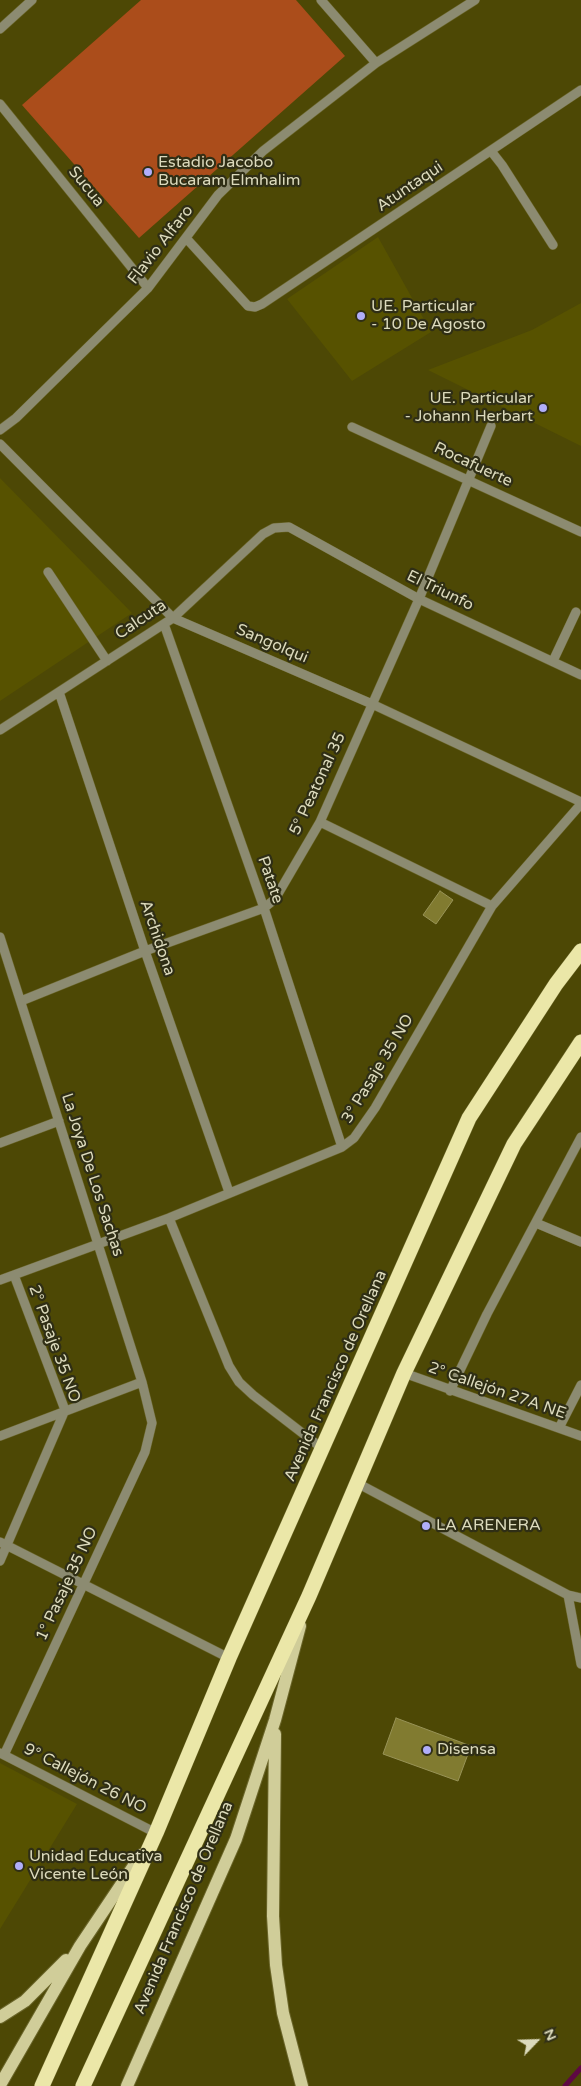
<!DOCTYPE html>
<html>
<head>
<meta charset="utf-8">
<style>
	body { margin:0 }
	#map { position:relative; width:581px; height:2086px; overflow:hidden; background:#4d4805; font-family:"Varela Round",sans-serif }
	canvas { display:block }
	.north { position:absolute; left:511px; top:2016px; width:50px; height:50px; -webkit-text-stroke:4px #2f2e15; paint-order:stroke; rotate:66deg; font-size:14px; font-weight:700; line-height:20px; text-align:center; color:#dcdabc }
	.north::after { content:''; display:block; margin:auto; width:18px; height:22px; background:#dcdabc; clip-path:polygon(50% 0,100% 100%,50% 72%,0 100%) }
</style>
</head>
<body>
<div id="map">
<canvas width="581" height="2086"></canvas>
<div class="north">N</div>
</div>
<script>
const c = document.querySelector('canvas').getContext('2d');
c.lineJoin = 'round';
function fill(path, color) { c.fillStyle = color; c.fill(path, 'evenodd'); }
const toPath = rows => new Path2D(rows.map(r => 'M' + r).join(''));
function trace(path, color, width, dash) { c.strokeStyle = color; c.lineWidth = width; c.lineCap = dash ? 'butt' : 'round'; c.setLineDash(dash || []); c.stroke(path); }
function drawText(font, color, halo, rows, align = 'center') {
  c.font = font + ' "Varela Round",sans-serif'; c.lineWidth = 4.5; c.setLineDash([]); c.textBaseline = 'middle'; c.strokeStyle = halo; c.fillStyle = color; for (const [text, x, y, turn = 0] of rows) {
    c.save(); c.translate(x, y); c.rotate((+turn || 0) * Math.PI / 180); c.textAlign = isNaN(turn) ? turn : align; if (halo) c.strokeText(text, 0, 0); c.fillText(text, 0, 0); c.restore();
  }
}
fill(toPath([
	[378,237,431,332,352,381,287,299],
	[581,303,581,446,428,370,532,330],
	[0,478,132,613,0,701],
	[0,1763,77,1804,0,1929]
]), '#575200');
fill(toPath([
	[141,0,296,0,345,56,139,238,22,105]
]), '#ab4d1b');
trace(toPath([
	[565,2086,581,2068]
]), '#5e0944', 5);
const building = toPath([
	[440,891,453,900,436,924,423,915,440,891],
	[396,1718,471,1746,458,1781,383,1754,396,1718]
]);
fill(building, '#817b30');
trace(building, '#989357', 1);
const minor = toPath([
	[321,0,376,63],
	[0,29,32,0],
	[0,104,148,288],
	[491,151,502,165,553,245],
	[186,238,248,306,255,307,262,304,581,90],
	[352,427,581,532],
	[0,430,16,418,148,288,218,195,263,151,376,63,475,0],
	[0,444,173,618,372,704,581,802],
	[48,572,107,661],
	[164,624,264,908,342,1147],
	[553,661,576,612],
	[59,692,145,951,229,1192],
	[0,730,173,618,263,534,274,528,289,527,419,599,581,675],
	[320,822,492,906],
	[0,937,142,1382,152,1423,145,1452,4,1755],
	[21,1001,145,951,264,908,275,899,320,822,419,599,491,426],
	[0,1143,59,1121],
	[169,1218,229,1366,239,1382,253,1395,323,1449],
	[536,1223,581,1242],
	[0,1280,169,1218,342,1147,354,1138,375,1108,492,906,581,804],
	[404,1373,581,1436],
	[450,1391,487,1314,581,1137],
	[559,1428,581,1385],
	[0,1436,142,1382],
	[357,1483,568,1595,581,1598],
	[0,1542,229,1658],
	[0,1561,65,1410,14,1275],
	[568,1595,581,1664],
	[0,1753,156,1833]
]);
const major = toPath([
	[275,1734,273,1916,276,1965,283,2013,302,2086],
	[0,2017,25,2001,66,1960],
	[0,2085,80,1946,141,1855],
	[127,2086,236,1839,275,1720,300,1626]
]);
const highway = toPath([
	[42,2086,156,1833,229,1658,469,1118,556,984,581,951],
	[83,2086,309,1596,404,1373,514,1144,581,1042]
]);
trace(minor, '#6a652a', 10);
trace(major, '#6a652a', 14);
trace(highway, '#6a652a', 16);
trace(minor, '#8c8b71', 9);
trace(major, '#d0cd99', 12);
trace(highway, '#ebe7a8', 15);
for (const [x, y, r, color] of [
	[148,172,5,"#b0aefa"],
	[361,316,5,"#b0aefa"],
	[543,408,5,"#b0aefa"],
	[426,1526,5,"#b0aefa"],
	[427,1750,5,"#b0aefa"],
	[19,1866,5,"#b0aefa"]
]) { const dot = new Path2D(); dot.arc(x, y, r, 0, 2 * Math.PI); c.fillStyle = color; c.fill(dot); trace(dot, '#2f2e15', 2); }
drawText('16px', '#dcdabc', '#2f2e15', [
	["Estadio Jacobo",158,163],
	["Bucaram Elmhalim",158,181],
	["UE. Particular",371,307],
	["- 10 De Agosto",371,325],
	["UE. Particular",533,399,"right"],
	["- Johann Herbart",533,417,"right"],
	["LA ARENERA",436,1526],
	["Disensa",437,1750],
	["Unidad Educativa",29,1857],
	["Vicente León",29,1875]
], 'left');
drawText('16px', '#dcdabc', '#2f2e15', [
	["Sucua",86,187,51],
	["Atuntaqui",410,187,-34],
	["Flavio Alfaro",161,245,-52],
	["Rocafuerte",473,465,25],
	["El Triunfo",440,591,26],
	["Calcuta",141,620,-34],
	["Sangolqui",272,644,23],
	["5° Peatonal 35",318,784,-65],
	["Patate",270,880,71],
	["Archidona",157,938,71],
	["3° Pasaje 35 NO",378,1069,-59],
	["La Joya De Los Sachas",92,1175,72],
	["2° Pasaje 35 NO",54,1344,70],
	["Avenida Francisco de Orellana",336,1376,-66],
	["2° Callejón 27A NE",497,1391,19],
	["1° Pasaje 35 NO",67,1584,-65],
	["9° Callejón 26 NO",85,1779,27],
	["Avenida Francisco de Orellana",184,1908,-67]
]);
</script>
</body>
</html>
